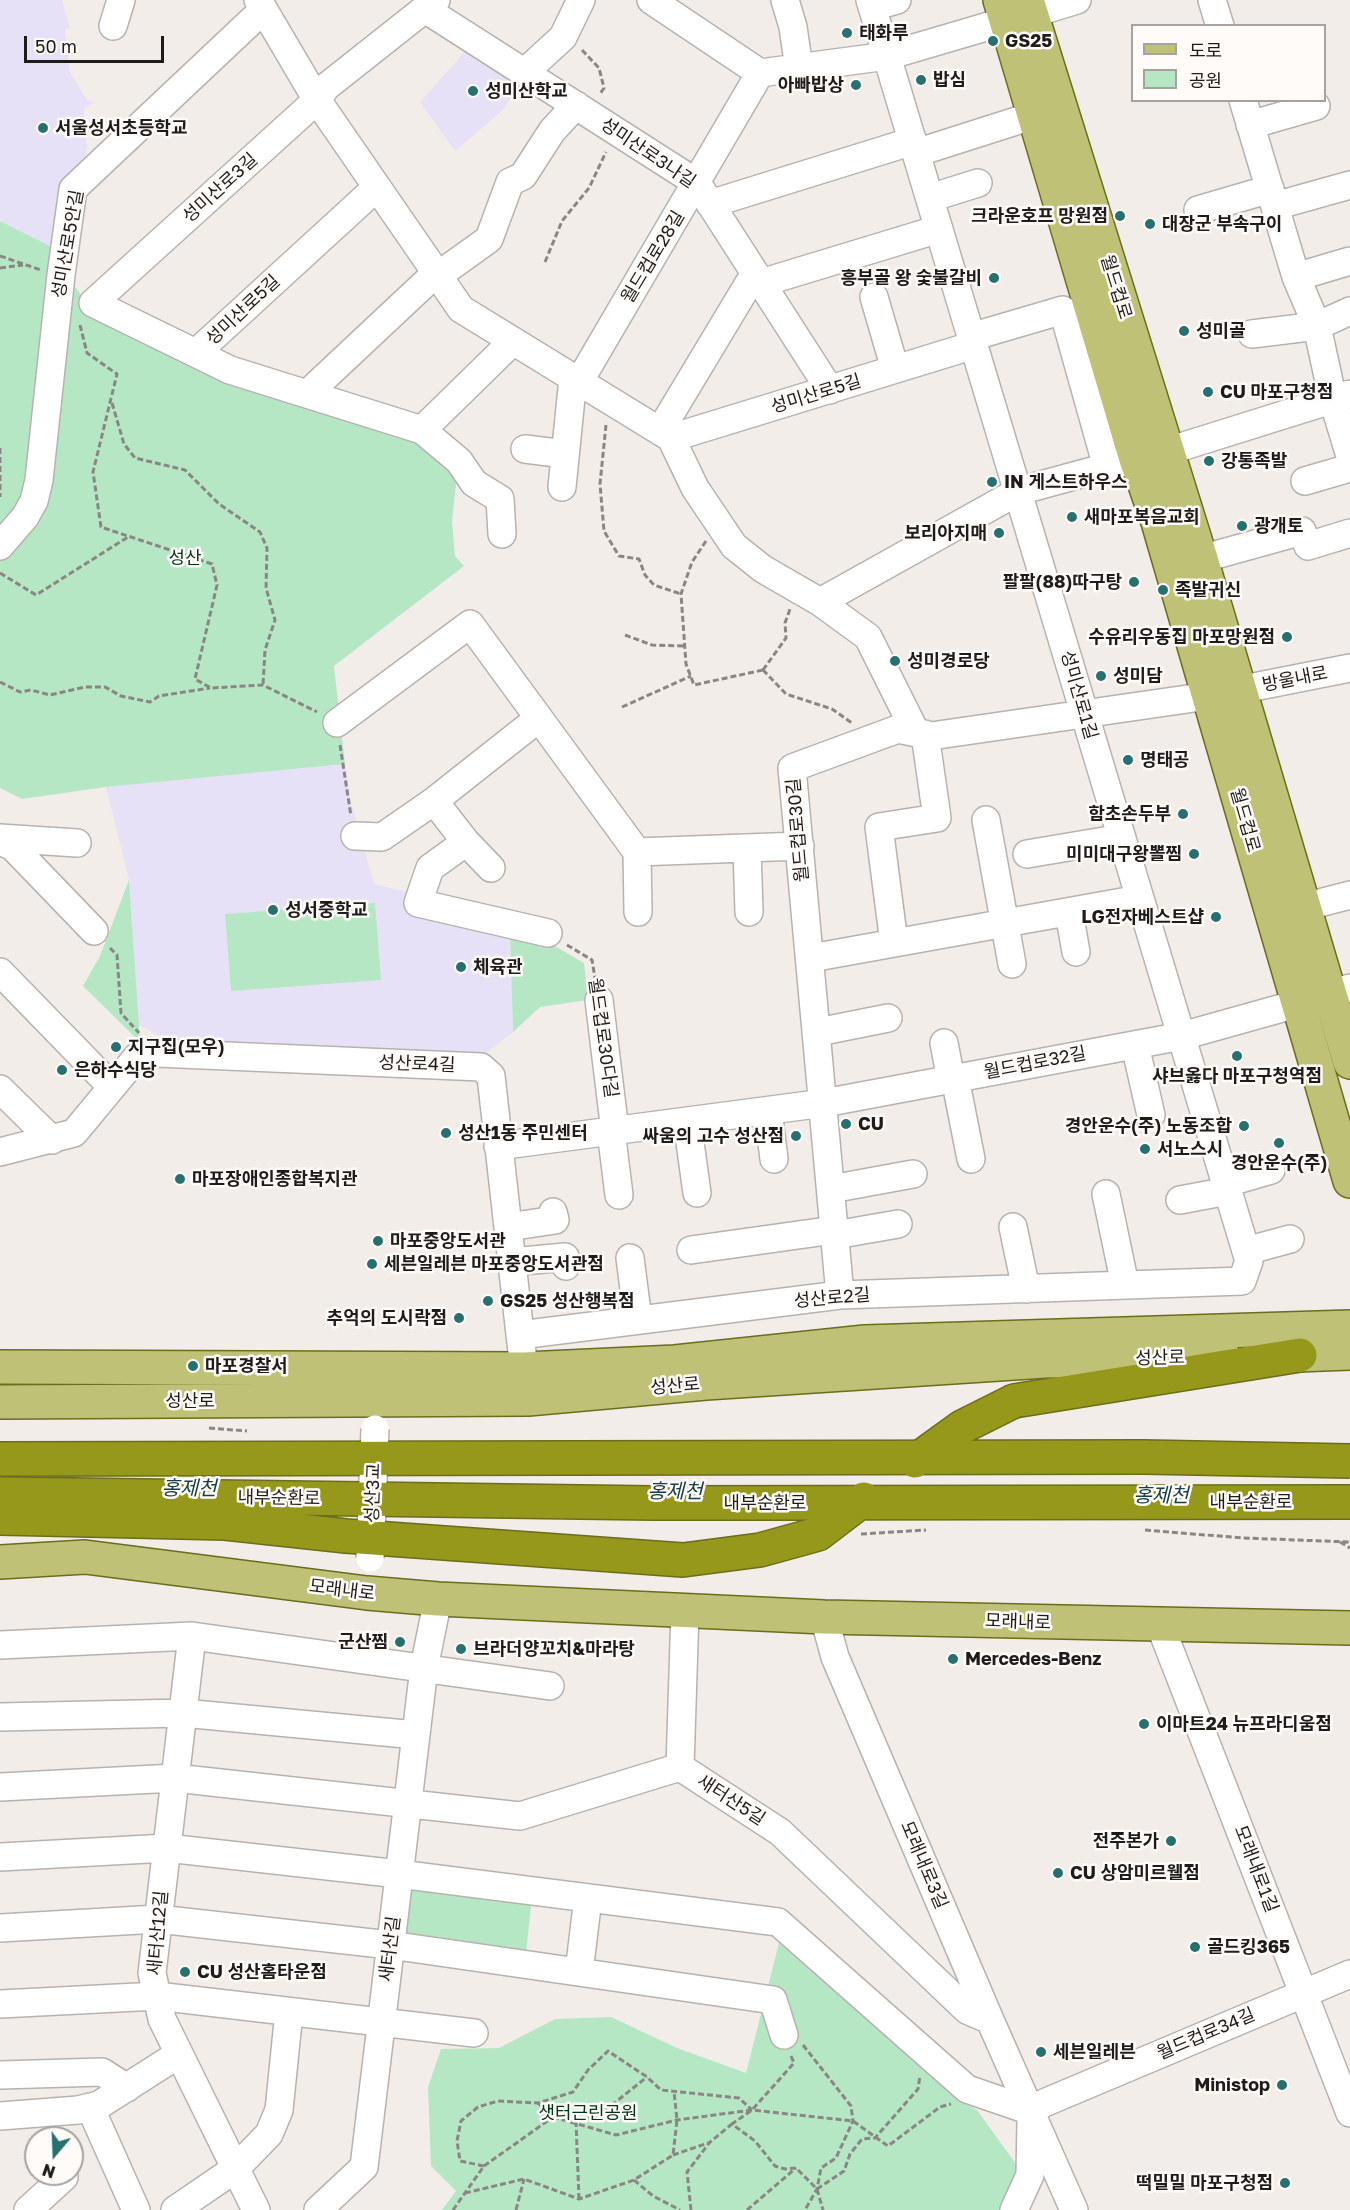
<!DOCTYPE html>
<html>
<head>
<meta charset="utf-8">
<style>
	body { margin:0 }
	#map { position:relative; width:1350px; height:2210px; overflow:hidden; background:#f3ede9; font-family:"Golos Text","Noto Sans KR",sans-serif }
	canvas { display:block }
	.legend { position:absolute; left:1131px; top:24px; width:195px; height:78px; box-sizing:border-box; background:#fffbf8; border:2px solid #a5a29f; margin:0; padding:8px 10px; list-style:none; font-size:18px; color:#1e1c1a }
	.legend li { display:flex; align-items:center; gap:12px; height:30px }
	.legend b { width:30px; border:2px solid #a5a29f }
	.north { position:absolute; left:24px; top:2126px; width:60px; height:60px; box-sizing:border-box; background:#fffbf8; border:2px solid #a5a29f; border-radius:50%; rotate:199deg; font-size:16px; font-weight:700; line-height:24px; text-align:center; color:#1e1c1a }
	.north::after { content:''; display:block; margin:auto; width:21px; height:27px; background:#267170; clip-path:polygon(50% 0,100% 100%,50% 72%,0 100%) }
	.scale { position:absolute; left:24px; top:36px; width:140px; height:27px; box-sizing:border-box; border:3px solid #1e1c1a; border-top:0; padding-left:8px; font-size:18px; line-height:21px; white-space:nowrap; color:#1e1c1a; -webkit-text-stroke:4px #fffbf8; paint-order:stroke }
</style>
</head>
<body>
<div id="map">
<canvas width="1350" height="2210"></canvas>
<ul class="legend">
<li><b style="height:8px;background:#bfc176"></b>도로</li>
<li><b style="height:16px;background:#b5e7c5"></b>공원</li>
</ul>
<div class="north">N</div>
<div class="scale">50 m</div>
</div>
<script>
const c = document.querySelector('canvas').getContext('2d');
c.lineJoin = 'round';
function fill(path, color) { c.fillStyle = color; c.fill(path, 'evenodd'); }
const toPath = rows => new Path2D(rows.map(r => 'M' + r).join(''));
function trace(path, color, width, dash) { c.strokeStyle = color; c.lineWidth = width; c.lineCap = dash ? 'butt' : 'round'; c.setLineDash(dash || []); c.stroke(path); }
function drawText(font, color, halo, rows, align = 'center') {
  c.font = font + ' "Golos Text","Noto Sans KR",sans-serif'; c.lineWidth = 5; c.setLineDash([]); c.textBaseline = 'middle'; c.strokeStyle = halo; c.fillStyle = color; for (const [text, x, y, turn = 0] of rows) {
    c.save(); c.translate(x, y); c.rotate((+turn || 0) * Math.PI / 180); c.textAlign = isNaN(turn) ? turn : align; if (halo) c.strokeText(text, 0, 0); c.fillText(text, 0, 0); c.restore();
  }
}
fill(toPath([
	[0,0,62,0,70,28,65,30,69,70,87,100,94,102,84,109,87,147,84,166,56,249,0,221],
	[470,46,522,80,503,110,455,151,420,102],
	[345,764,351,802,374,884,412,893,510,933,513,1032,484,1055,172,1043,139,1025,129,880,106,787]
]), '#e7e1f7');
fill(toPath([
	[0,221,56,249,69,279,86,301,411,430,458,465,452,522,455,556,464,566,334,666,345,764,106,787,22,799,0,788],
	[129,880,139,1025,140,1042,83,986,100,956],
	[375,903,381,980,231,991,225,914],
	[510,933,546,941,584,963,588,1000,540,1007,513,1032],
	[405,1884,532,1897,526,1953,399,1939],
	[779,1943,952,2094,977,2110,1024,2175,1005,2210,442,2210,456,2191,431,2166,428,2087,441,2049,499,2048,555,2019,611,2017,677,2048,746,2073]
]), '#b5e7c5');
fill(toPath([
	[0,1446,1350,1454,1350,1508,226,1509,0,1516]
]), '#f3ede9');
const minor = toPath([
	[258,0,317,100,461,309,671,438,974,345],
	[436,0,326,87,317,100,93,303,230,370,422,430,459,461,474,483,500,499,502,534],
	[651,0,760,73],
	[785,0,793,27,799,68],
	[1212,0,1220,26],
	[872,7,897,0],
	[425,9,697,183,830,390],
	[1031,14,1077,0],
	[113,26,121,0],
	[525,72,563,37,581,0],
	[1243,100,1296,277,1317,326,1333,400,1350,456],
	[1250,125,1316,106],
	[916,153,1035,115],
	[930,198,978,183],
	[710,204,913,141],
	[1275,206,1350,185],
	[1198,210,1270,189],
	[1296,277,1350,261],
	[761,283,939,229],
	[874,297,895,369],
	[1252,334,1317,326,1350,311],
	[971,337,1063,310,1107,467],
	[197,352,376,188],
	[579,382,760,73,887,56,1006,21],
	[308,393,436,273,443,272,489,239,510,182,523,176,552,131,576,105],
	[422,430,513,341],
	[660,431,755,273],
	[671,438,695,488,734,546,763,569,820,602,868,637,915,731],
	[525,449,565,454],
	[1168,451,1350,394],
	[1305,481,1350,468],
	[562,487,573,378],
	[0,546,25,517,34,501,39,480,61,275,73,189,263,10],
	[1201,559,1302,531,1308,546,1350,533],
	[820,602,1019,491,1136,459],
	[539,718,434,801,466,842,430,868,418,903,548,933],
	[337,723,470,624,637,852,800,846],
	[986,820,1012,964],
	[355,836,382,837,434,801],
	[0,838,77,843],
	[0,841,13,847,94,931],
	[466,842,491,868],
	[747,848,749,912],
	[637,852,638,912],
	[1027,854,1122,838],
	[1304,907,1350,895],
	[1069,912,1076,952],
	[894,943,879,827,937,818,925,734],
	[811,958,1139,899],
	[0,972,112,1087],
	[1330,994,1350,988],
	[599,1000,615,1131],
	[818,1032,888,1018],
	[944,1043,951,1080],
	[1135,1045,1151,1115],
	[955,1078,971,1159],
	[0,1089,52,1140],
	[768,1111,774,1159],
	[687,1121,697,1193],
	[611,1131,619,1195],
	[498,1146,824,1103,1182,1036,1300,1003],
	[0,1152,74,1133,137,1057,157,1053,481,1067,491,1076,522,1352],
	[1226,1183,1271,1170],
	[831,1189,913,1174],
	[1106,1194,1125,1285],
	[1180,1200,1228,1191],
	[508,1227,555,1220,553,1212],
	[1013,1227,1026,1289],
	[835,1235,898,1224],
	[691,1250,834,1230],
	[1246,1251,1290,1239],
	[630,1258,638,1320],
	[512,1262,565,1257,566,1266],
	[840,1295,792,768,898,729,931,736,1208,696,1350,668],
	[520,1335,840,1295,1242,1281,1249,1261,870,0],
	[824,1617,835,1657,990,2020,1074,2210],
	[1160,1625,1350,2113],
	[192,1636,152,1973,162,2019,256,2210],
	[0,1645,192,1636,550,1686],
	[0,1717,183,1713,416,1735],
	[680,1767,780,1832,967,2010,990,2020],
	[680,1767,685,1611],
	[0,1787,175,1778,520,1816,680,1767],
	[0,1857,167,1848,399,1874,778,1922,967,2089,1031,2111],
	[0,1928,158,1919,390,1945,773,2000,784,2035],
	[579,1972,588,1898],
	[0,2004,157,1996,474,2033],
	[0,2075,102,2072,127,2088],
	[90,2107,136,2210],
	[1031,2111,1044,2103,1350,1974],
	[0,2116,78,2110,99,2105,179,2054],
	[28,2210,64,2177],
	[175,2210,235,2169,269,2134,279,2110,289,2012],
	[318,2210,364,2167,424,1668,438,1599],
	[1014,2210,1030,2175,1031,2121]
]);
const major = toPath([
	[1000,0,1136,459,1158,522,1350,1181],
	[1027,0,1201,559,1350,1062],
	[1272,1356,1350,1353],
	[0,1367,525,1369,675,1362,865,1342,1350,1327],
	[0,1402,528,1399,706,1383,1045,1361,1224,1357],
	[0,1562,85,1557,367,1593,438,1599,824,1617,1350,1628]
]);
const highway = toPath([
	[1014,1401,1300,1355]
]);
trace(minor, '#b8b2ae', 30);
trace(major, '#6b6d1b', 36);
trace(highway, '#6b6d1b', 36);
trace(toPath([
	[582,50,599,68,604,88,600,94],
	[0,256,41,270],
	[545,262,562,221,589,188,606,152],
	[0,268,23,265],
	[80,325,87,353,117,374,93,472,101,527,212,564,217,585,195,679,211,688,263,685,317,712],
	[112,403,124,444,135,458,185,470,219,504,260,532,267,548,266,588,275,620,265,650,263,685],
	[606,425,600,484,604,531,619,556,639,559,645,575,654,585,681,594],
	[0,448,0,497],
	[706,541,692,562,681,594,686,664,694,685,763,670],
	[0,573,36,595,128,537],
	[625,635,652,645,685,646],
	[763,670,786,694,832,709,852,723],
	[763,670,786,638,785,623,790,609],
	[0,682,20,692,31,690,50,695,85,687,105,687,121,696,150,702,159,696,210,688],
	[622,707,691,676],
	[340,745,351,816],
	[567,945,592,960,595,978],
	[110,948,117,955,121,1013,139,1033],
	[209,1428,247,1431],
	[1145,1530,1243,1538,1350,1542],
	[861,1534,926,1530],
	[1340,1542,1350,1548],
	[803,2045,851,2106,853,2121,836,2158,821,2168,817,2189,805,2210],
	[791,2056,794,2063,752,2110,732,2124,755,2141,775,2166,785,2169,796,2168,817,2189,823,2210],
	[553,2117,616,2135,677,2120,752,2110,853,2121,888,2146,940,2107,951,2104],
	[673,2155,708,2143],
	[484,2166,553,2117,538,2103],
	[634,2180,653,2196,680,2210],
	[817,2189,844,2171,850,2154,862,2139,875,2138,918,2089,920,2076],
	[465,2193,524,2179,579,2199,634,2180,673,2155,677,2120,674,2091],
	[579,2199,576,2122,598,2116,647,2077],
	[453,2210,484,2166,460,2161,457,2141,461,2121,478,2107,498,2101,538,2103,573,2092,588,2070,608,2051,647,2077,661,2090,739,2098,752,2110],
	[516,2210,524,2179],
	[691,2210,687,2172,710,2142,732,2124],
	[747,2210,796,2168]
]), '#8a8683', 3, [6, 3]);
trace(minor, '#fff', 27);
trace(major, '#bfc176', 33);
trace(highway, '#95981b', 33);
const minorBridge = toPath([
	[370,1558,375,1429]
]);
const highwayBridge = toPath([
	[0,1459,1144,1457,1350,1461],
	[915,1461,962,1427,1014,1401],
	[0,1494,653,1503,1350,1502],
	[0,1518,225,1523,346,1536,683,1560,760,1550,818,1534,864,1499]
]);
trace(minorBridge, '#b8b2ae', 30, []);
trace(highwayBridge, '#6b6d1b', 36, []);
trace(minorBridge, '#fff', 27);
trace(highwayBridge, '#95981b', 33);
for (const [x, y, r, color] of [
	[847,33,6,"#267170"],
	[993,41,6,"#267170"],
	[921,80,6,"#267170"],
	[856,85,6,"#267170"],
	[473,91,6,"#267170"],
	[43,128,6,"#267170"],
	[1120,216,6,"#267170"],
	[1150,224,6,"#267170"],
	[994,278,6,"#267170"],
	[1184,331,6,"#267170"],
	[1208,392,6,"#267170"],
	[1209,461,6,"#267170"],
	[992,482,6,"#267170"],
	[1072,517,6,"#267170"],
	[1242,526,6,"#267170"],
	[999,533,6,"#267170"],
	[1134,582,6,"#267170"],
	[1163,590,6,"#267170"],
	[1287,637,6,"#267170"],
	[895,661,6,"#267170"],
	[1101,676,6,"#267170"],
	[1128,760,6,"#267170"],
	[1183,814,6,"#267170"],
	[1194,854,6,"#267170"],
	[273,910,6,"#267170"],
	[1216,917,6,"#267170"],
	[461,967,6,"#267170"],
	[116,1047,6,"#267170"],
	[1237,1056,6,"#267170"],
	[62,1070,6,"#267170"],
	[846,1124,6,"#267170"],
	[1244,1126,6,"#267170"],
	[446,1133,6,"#267170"],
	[796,1136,6,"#267170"],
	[1279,1143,6,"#267170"],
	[1145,1149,6,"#267170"],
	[180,1179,6,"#267170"],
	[378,1241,6,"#267170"],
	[372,1264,6,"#267170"],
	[488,1301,6,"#267170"],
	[459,1318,6,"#267170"],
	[193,1366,6,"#267170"],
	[400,1642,6,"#267170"],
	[461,1649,6,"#267170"],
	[953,1659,6,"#267170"],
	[1144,1724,6,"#267170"],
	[1171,1841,6,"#267170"],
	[1058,1873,6,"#267170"],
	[1195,1947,6,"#267170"],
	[185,1972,6,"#267170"],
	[1041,2052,6,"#267170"],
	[1282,2085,6,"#267170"],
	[1285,2183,6,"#267170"]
]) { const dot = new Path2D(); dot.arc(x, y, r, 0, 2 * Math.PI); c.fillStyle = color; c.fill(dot); trace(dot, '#fffbf8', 2); }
drawText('bold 18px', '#1e1c1a', '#fffbf8', [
	["태화루",859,33],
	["GS25",1005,41],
	["밥심",933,80],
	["아빠밥상",844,85,"right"],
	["성미산학교",485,91],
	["서울성서초등학교",55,128],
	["크라운호프 망원점",1108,216,"right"],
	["대장군 부속구이",1162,224],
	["흥부골 왕 숯불갈비",982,278,"right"],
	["성미골",1196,331],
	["CU 마포구청점",1220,392],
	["강통족발",1221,461],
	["IN 게스트하우스",1004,482],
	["새마포복음교회",1084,517],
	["광개토",1254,526],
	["보리아지매",987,533,"right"],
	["팔팔(88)따구탕",1122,582,"right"],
	["족발귀신",1175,590],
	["수유리우동집 마포망원점",1275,637,"right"],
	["성미경로당",907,661],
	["성미담",1113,676],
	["명태공",1140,760],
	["함초손두부",1171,814,"right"],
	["미미대구왕뽈찜",1182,854,"right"],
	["성서중학교",285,910],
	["LG전자베스트샵",1204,917,"right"],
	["체육관",473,967],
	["지구집(모우)",128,1047],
	["은하수식당",74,1070],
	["샤브옳다 마포구청역점",1237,1076,"center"],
	["CU",858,1124],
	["경안운수(주) 노동조합",1232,1126,"right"],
	["성산1동 주민센터",458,1133],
	["싸움의 고수 성산점",784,1136,"right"],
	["서노스시",1157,1149],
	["경안운수(주)",1279,1163,"center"],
	["마포장애인종합복지관",192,1179],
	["마포중앙도서관",390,1241],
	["세븐일레븐 마포중앙도서관점",384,1264],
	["GS25 성산행복점",500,1301],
	["추억의 도시락점",447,1318,"right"],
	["마포경찰서",205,1366],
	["군산찜",388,1642,"right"],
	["브라더양꼬치&마라탕",473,1649],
	["Mercedes-Benz",965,1659],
	["이마트24 뉴프라디움점",1156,1724],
	["전주본가",1159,1841,"right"],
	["CU 상암미르웰점",1070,1873],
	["골드킹365",1207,1947],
	["CU 성산홈타운점",197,1972],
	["세븐일레븐",1053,2052],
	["Ministop",1270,2085,"right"],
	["떡밀밀 마포구청점",1273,2183,"right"]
], 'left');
drawText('18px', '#1e1c1a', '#fffbf8', [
	["성미산로3나길",648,153,34],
	["성미산로3길",220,188,-42],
	["성미산로5안길",68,244,-80],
	["월드컵로28길",653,257,-59],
	["월드컵로",1116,287,73],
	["성미산로5길",243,310,-43],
	["성미산로5길",816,394,-17],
	["방울내로",1295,679,-11],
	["성미산로1길",1079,695,74],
	["월드컵로",1245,820,74],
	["월드컵로30길",798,830,-95],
	["월드컵로30다길",603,1038,82],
	["월드컵로32길",1035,1063,-11],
	["성산로4길",417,1064,2],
	["성산로2길",832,1298,-5],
	["성산로",1160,1358,-1],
	["성산로",675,1386,-5],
	["성산로",190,1401],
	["성산3교",373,1493,-88],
	["내부순환로",279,1498,1],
	["내부순환로",1251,1502],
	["내부순환로",765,1503],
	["모래내로",342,1590,7],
	["모래내로",1018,1622,2],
	["새터산5길",731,1800,33],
	["모래내로3길",924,1865,67],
	["모래내로1길",1256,1869,69],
	["새터산12길",158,1933,-85],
	["새터산길",390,1949,-83],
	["월드컵로34길",1206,2034,-23]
]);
drawText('18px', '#02341a', '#fffbf8', [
	["성산",185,558],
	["샛터근린공원",588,2113]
]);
drawText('italic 20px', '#164044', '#fffbf8', [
	["홍제천",189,1489],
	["홍제천",675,1492],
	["홍제천",1161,1496]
]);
</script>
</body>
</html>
